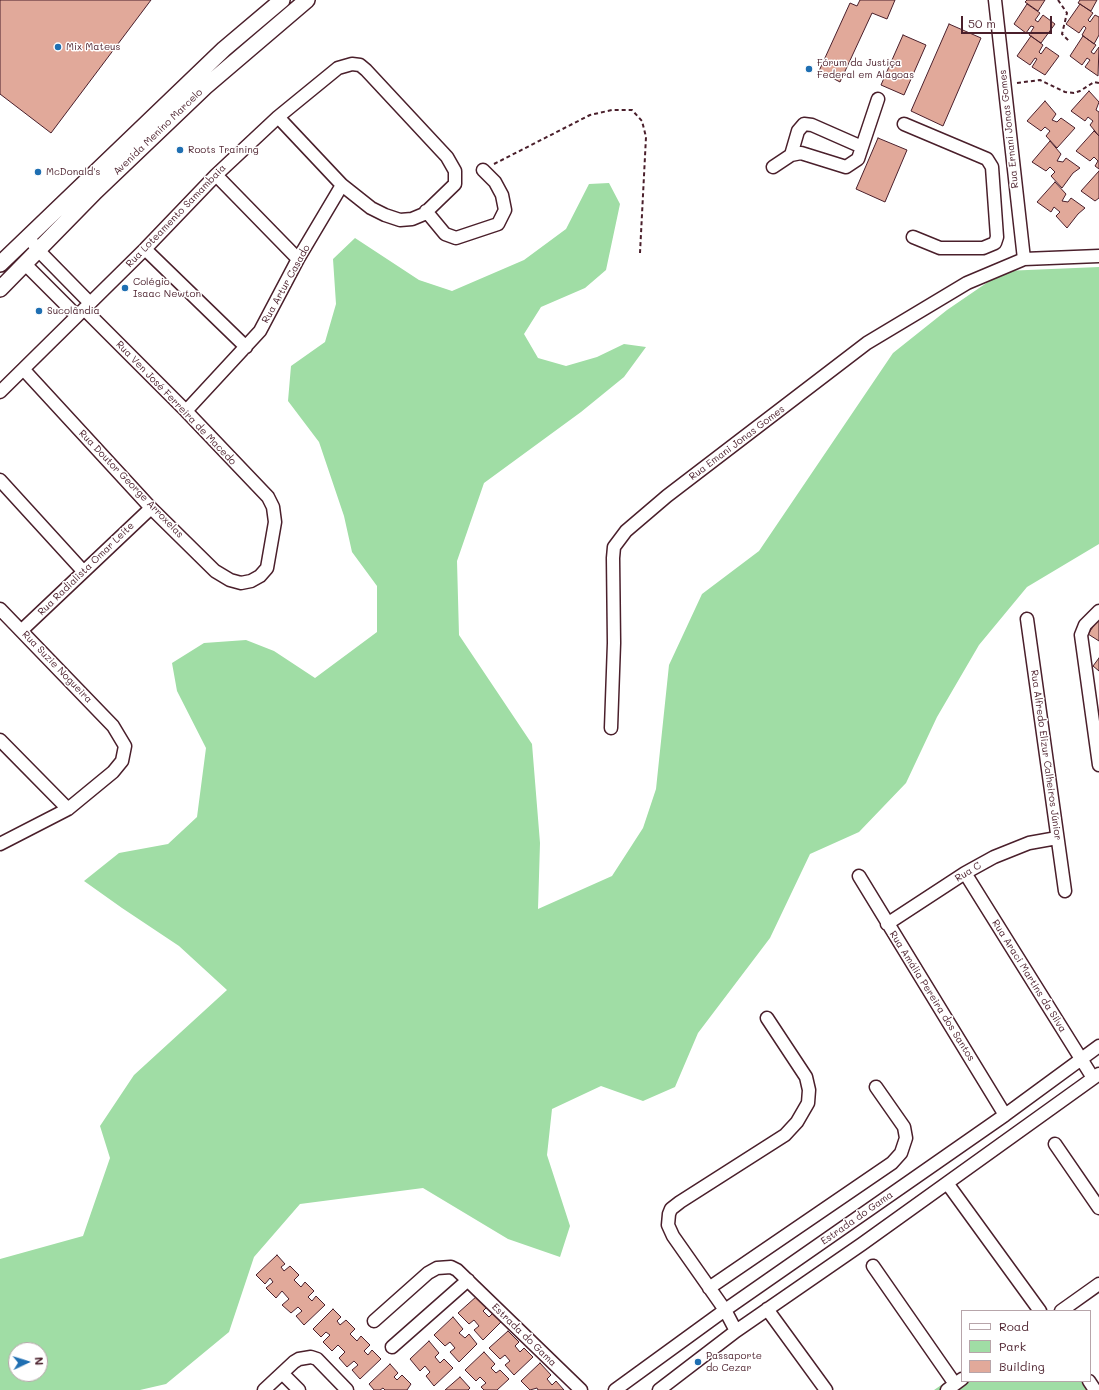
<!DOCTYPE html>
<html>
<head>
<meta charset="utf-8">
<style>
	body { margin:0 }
	#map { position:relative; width:1099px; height:1390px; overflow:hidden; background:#fff; font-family:Mali,sans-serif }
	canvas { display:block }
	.legend { position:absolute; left:961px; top:1310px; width:130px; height:72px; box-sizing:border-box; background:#fff; border:1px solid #b7a5aa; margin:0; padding:5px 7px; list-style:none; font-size:12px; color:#4a1f2b }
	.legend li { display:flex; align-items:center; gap:8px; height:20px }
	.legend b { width:20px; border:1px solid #b7a5aa }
	.north { position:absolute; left:8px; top:1342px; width:40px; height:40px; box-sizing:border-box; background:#fff; border:1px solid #b7a5aa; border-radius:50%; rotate:86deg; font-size:11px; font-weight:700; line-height:16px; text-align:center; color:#4a1f2b }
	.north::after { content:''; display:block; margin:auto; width:14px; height:18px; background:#1f6fb2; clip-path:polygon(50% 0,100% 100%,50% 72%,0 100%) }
	.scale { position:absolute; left:961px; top:16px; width:91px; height:18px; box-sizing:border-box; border:2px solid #4a1f2b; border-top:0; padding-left:5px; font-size:12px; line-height:14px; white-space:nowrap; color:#4a1f2b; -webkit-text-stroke:3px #fff; paint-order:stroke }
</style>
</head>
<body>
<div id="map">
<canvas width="1099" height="1390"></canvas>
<ul class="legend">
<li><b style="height:5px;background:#fff"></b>Road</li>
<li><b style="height:11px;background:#a0dda5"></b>Park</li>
<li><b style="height:11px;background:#e1a99a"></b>Building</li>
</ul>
<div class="north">N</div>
<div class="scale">50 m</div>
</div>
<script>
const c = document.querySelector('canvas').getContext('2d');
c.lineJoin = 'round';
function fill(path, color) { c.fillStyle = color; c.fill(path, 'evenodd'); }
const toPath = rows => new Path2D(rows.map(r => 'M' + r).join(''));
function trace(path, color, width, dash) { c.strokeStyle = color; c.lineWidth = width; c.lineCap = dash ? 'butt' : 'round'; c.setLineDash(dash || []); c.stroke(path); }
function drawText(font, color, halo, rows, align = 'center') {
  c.font = font + ' Mali,sans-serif'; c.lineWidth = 3; c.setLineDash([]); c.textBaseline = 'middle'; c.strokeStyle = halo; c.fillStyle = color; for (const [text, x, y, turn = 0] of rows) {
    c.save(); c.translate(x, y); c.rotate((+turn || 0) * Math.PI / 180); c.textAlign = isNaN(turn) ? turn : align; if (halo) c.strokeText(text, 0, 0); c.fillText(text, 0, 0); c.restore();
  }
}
fill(toPath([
	[609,183,620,204,606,270,585,288,541,307,524,334,538,358,566,366,597,357,624,344,646,347,624,377,581,412,484,483,457,561,459,635,532,744,540,843,538,909,612,876,643,828,656,789,669,665,702,594,759,551,893,353,947,310,1004,271,1099,267,1099,544,1027,587,979,645,937,717,906,783,859,832,810,854,770,938,698,1033,675,1087,643,1101,601,1086,552,1109,547,1155,570,1226,560,1257,508,1239,423,1188,300,1204,254,1257,229,1332,166,1384,140,1390,0,1390,0,1259,83,1236,110,1158,100,1126,134,1075,227,990,179,946,122,908,84,881,119,853,168,844,197,817,206,748,177,691,172,663,204,643,246,640,274,651,315,678,377,632,377,586,352,552,344,516,319,442,288,401,291,366,325,342,336,304,333,259,355,238,419,280,452,291,524,260,566,229,589,184],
	[16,1350,40,1350,40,1374,16,1374],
	[962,1371,962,1381,1086,1381,1092,1390,934,1390]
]), '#a0dda5');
const building = toPath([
	[0,0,151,0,51,133,0,94,0,0],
	[860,0,895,0,887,19,872,13,840,82,819,71,850,3,857,6,860,0],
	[1027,0,1045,0,1038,11,1025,2,1027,0],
	[1080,0,1097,0,1091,11,1078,3,1080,0],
	[1027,4,1040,13,1035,20,1038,22,1043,15,1055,24,1041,43,1029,35,1034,27,1031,26,1026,33,1014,24,1027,4],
	[1080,4,1093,13,1088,20,1090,22,1095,15,1099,17,1099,35,1094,44,1082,35,1086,28,1084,26,1079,33,1066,24,1080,4],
	[949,24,981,38,943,126,911,111,949,24],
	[903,35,926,45,904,95,881,85,903,35],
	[1031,36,1043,45,1039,52,1041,54,1046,47,1059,56,1045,75,1032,67,1037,59,1035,58,1030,65,1017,56,1031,36],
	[1083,36,1096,45,1091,52,1094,54,1099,47,1098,76,1085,67,1090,60,1087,58,1082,65,1070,56,1083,36],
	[1089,91,1099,102,1096,110,1099,112,1099,136,1090,125,1093,121,1088,117,1085,121,1071,111,1089,91],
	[1045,101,1056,114,1052,120,1057,122,1061,118,1075,128,1057,148,1046,136,1050,131,1045,127,1041,131,1027,121,1045,101],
	[1094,131,1099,136,1099,169,1095,166,1098,161,1094,157,1090,161,1076,151,1094,131],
	[878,138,907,150,885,202,856,189,878,138],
	[1050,141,1061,154,1057,161,1063,162,1066,158,1080,168,1073,173,1062,188,1051,176,1055,172,1050,167,1046,171,1032,162,1050,141],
	[1099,171,1099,198,1095,201,1081,191,1099,171],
	[1055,182,1066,194,1062,201,1068,202,1071,198,1085,208,1078,214,1067,228,1056,216,1060,212,1054,207,1051,212,1037,202,1055,182],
	[1099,618,1099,641,1088,634,1099,618],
	[1099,658,1099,671,1093,666,1099,658],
	[277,1255,285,1264,281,1267,284,1271,290,1266,299,1275,294,1280,301,1287,305,1282,314,1291,308,1297,312,1301,316,1296,325,1305,304,1325,296,1316,302,1311,298,1307,291,1313,282,1305,289,1299,282,1291,276,1298,266,1288,273,1282,270,1278,265,1284,256,1275,277,1255],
	[477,1296,487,1307,483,1311,489,1317,493,1313,501,1322,483,1340,474,1330,479,1326,474,1320,469,1324,458,1313,477,1296],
	[333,1309,341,1317,337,1321,340,1325,346,1320,355,1329,350,1334,357,1341,361,1336,370,1345,364,1351,368,1355,372,1350,381,1359,360,1379,352,1370,358,1365,354,1361,347,1367,339,1358,345,1352,338,1345,332,1351,323,1342,330,1335,326,1332,321,1337,313,1329,333,1309],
	[453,1317,463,1329,459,1333,465,1338,469,1334,477,1344,459,1362,450,1352,455,1348,450,1342,445,1346,434,1335,453,1317],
	[508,1331,519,1342,515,1346,520,1352,524,1348,533,1357,514,1375,505,1365,510,1361,505,1355,500,1359,489,1348,508,1331],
	[429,1341,439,1353,435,1357,440,1363,444,1359,453,1368,434,1386,426,1376,430,1372,425,1366,420,1371,410,1359,429,1341],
	[484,1352,495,1364,491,1368,496,1373,500,1370,509,1379,497,1390,484,1390,481,1387,486,1383,480,1377,476,1381,465,1370,484,1352],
	[540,1363,551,1375,547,1379,552,1385,556,1381,564,1390,538,1390,537,1388,530,1390,521,1381,540,1363],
	[390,1364,398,1373,394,1377,397,1380,402,1375,411,1384,407,1390,385,1390,383,1388,380,1390,374,1390,369,1384,390,1364],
	[460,1377,470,1388,468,1390,445,1390,460,1377]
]);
fill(building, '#e1a99a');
trace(building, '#4a1f2b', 1);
const minor = toPath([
	[995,0,1024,259],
	[904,124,987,159,992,167,997,237,995,243,983,248,940,248,913,237],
	[791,155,798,131,804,124,812,125,862,147],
	[773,167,791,155,801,153,846,167,858,159,878,99],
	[216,175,298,259],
	[426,211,445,234,456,238,498,224,505,210,502,195,495,182,483,170],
	[29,238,38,250,90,303],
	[145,249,246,347],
	[25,264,77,316],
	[24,370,151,508,215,571,230,580,241,583,251,581,260,576,267,568,275,522,273,507,268,497,186,411,84,309],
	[0,392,145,249,216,175,278,117,338,68,352,64,360,65,366,70,447,157,455,171,455,184,424,214,412,219,400,220,385,215,371,208,342,185,278,117],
	[186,411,260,331,298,259,342,185],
	[0,480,83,571],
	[0,609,113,726,125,746,122,761,113,772,68,809,0,844],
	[1099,611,1085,625,1081,635,1099,765],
	[1027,619,1065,891],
	[22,630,151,508],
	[611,728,614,643,613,558,614,547,626,531,667,496,867,343,967,283,1024,259,1099,256],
	[0,740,68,809],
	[965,873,1093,1078],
	[859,876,1005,1115],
	[887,924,965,873,994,857,1029,843,1057,838],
	[1055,1144,1099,1208],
	[947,1183,1040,1311],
	[873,1266,955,1384],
	[709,1288,892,1163,901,1153,906,1138,904,1127,876,1087],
	[767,1309,826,1390],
	[1061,1311,1099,1284],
	[374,1321,428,1273,437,1268,451,1267,457,1270,581,1390],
	[736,1331,725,1310,673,1236,668,1225,669,1214,671,1209,680,1202,785,1135,797,1122,808,1103,809,1090,806,1077,767,1018],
	[392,1347,468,1280],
	[282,1373,299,1390],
	[1089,1381,1095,1390],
	[264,1390,294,1362,299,1359,311,1357,317,1359,347,1390],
	[615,1390,725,1310,1005,1115,1099,1046],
	[659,1390,736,1331,862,1244,1099,1074],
	[947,1390,962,1379]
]);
const major = toPath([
	[0,264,224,49,282,0],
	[0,289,96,191,205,87,307,0]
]);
trace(minor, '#4a1f2b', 15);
trace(major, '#4a1f2b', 18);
trace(toPath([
	[1058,0,1067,13,1062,34,1070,42],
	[1017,83,1040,80,1065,92,1074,93,1080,91,1094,82,1099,83],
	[494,164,590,115,612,110,632,110,642,121,646,137,640,253]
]), '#4a1f2b', 2, [4, 3]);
trace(minor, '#fff', 12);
trace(major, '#fff', 15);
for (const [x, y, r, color] of [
	[58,47,4,"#1f6fb2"],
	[809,69,4,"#1f6fb2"],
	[180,150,4,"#1f6fb2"],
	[38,172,4,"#1f6fb2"],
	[125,288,4,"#1f6fb2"],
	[39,311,4,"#1f6fb2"],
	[698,1362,4,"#1f6fb2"]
]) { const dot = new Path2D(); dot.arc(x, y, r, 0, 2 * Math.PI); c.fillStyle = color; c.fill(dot); trace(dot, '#fff', 1.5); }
drawText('10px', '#4a1f2b', '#fff', [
	["Mix Mateus",66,47],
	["Fórum da Justiça",817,63],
	["Federal em Alagoas",817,75],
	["Roots Training",188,150],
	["McDonald's",46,172],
	["Colégio",133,282],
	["Isaac Newton",133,294],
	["Sucolândia",47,311],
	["Passaporte",706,1356],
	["do Cezar",706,1368]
], 'left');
drawText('10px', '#4a1f2b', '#fff', [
	["Rua Ernani Jonas Gomes",1009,129,-96],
	["Avenida Menino Marcelo",158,132,-44],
	["Rua Loteamento Samambaia",176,216,-46],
	["Rua Artur Casado",286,284,-61],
	["Rua Ven José Ferreira de Macedo",176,403,46],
	["Rua Emani Jonas Gomes",737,443,-37],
	["Rua Doutor George Arroxelas",131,484,46],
	["Rua Radialista Omar Leite",86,569,-44],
	["Rua Suzie Nogueira",57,667,46],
	["Rua Alfredo Elizur Calheiros Júnior",1046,755,82],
	["Rua C",968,872,-31],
	["Rua Araci Martins da Silva",1029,976,58],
	["Rua Amália Pereira dos Santos",932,996,58],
	["Estrada do Gama",857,1218,-35],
	["Estrada do Gama",524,1335,44]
]);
</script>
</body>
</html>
